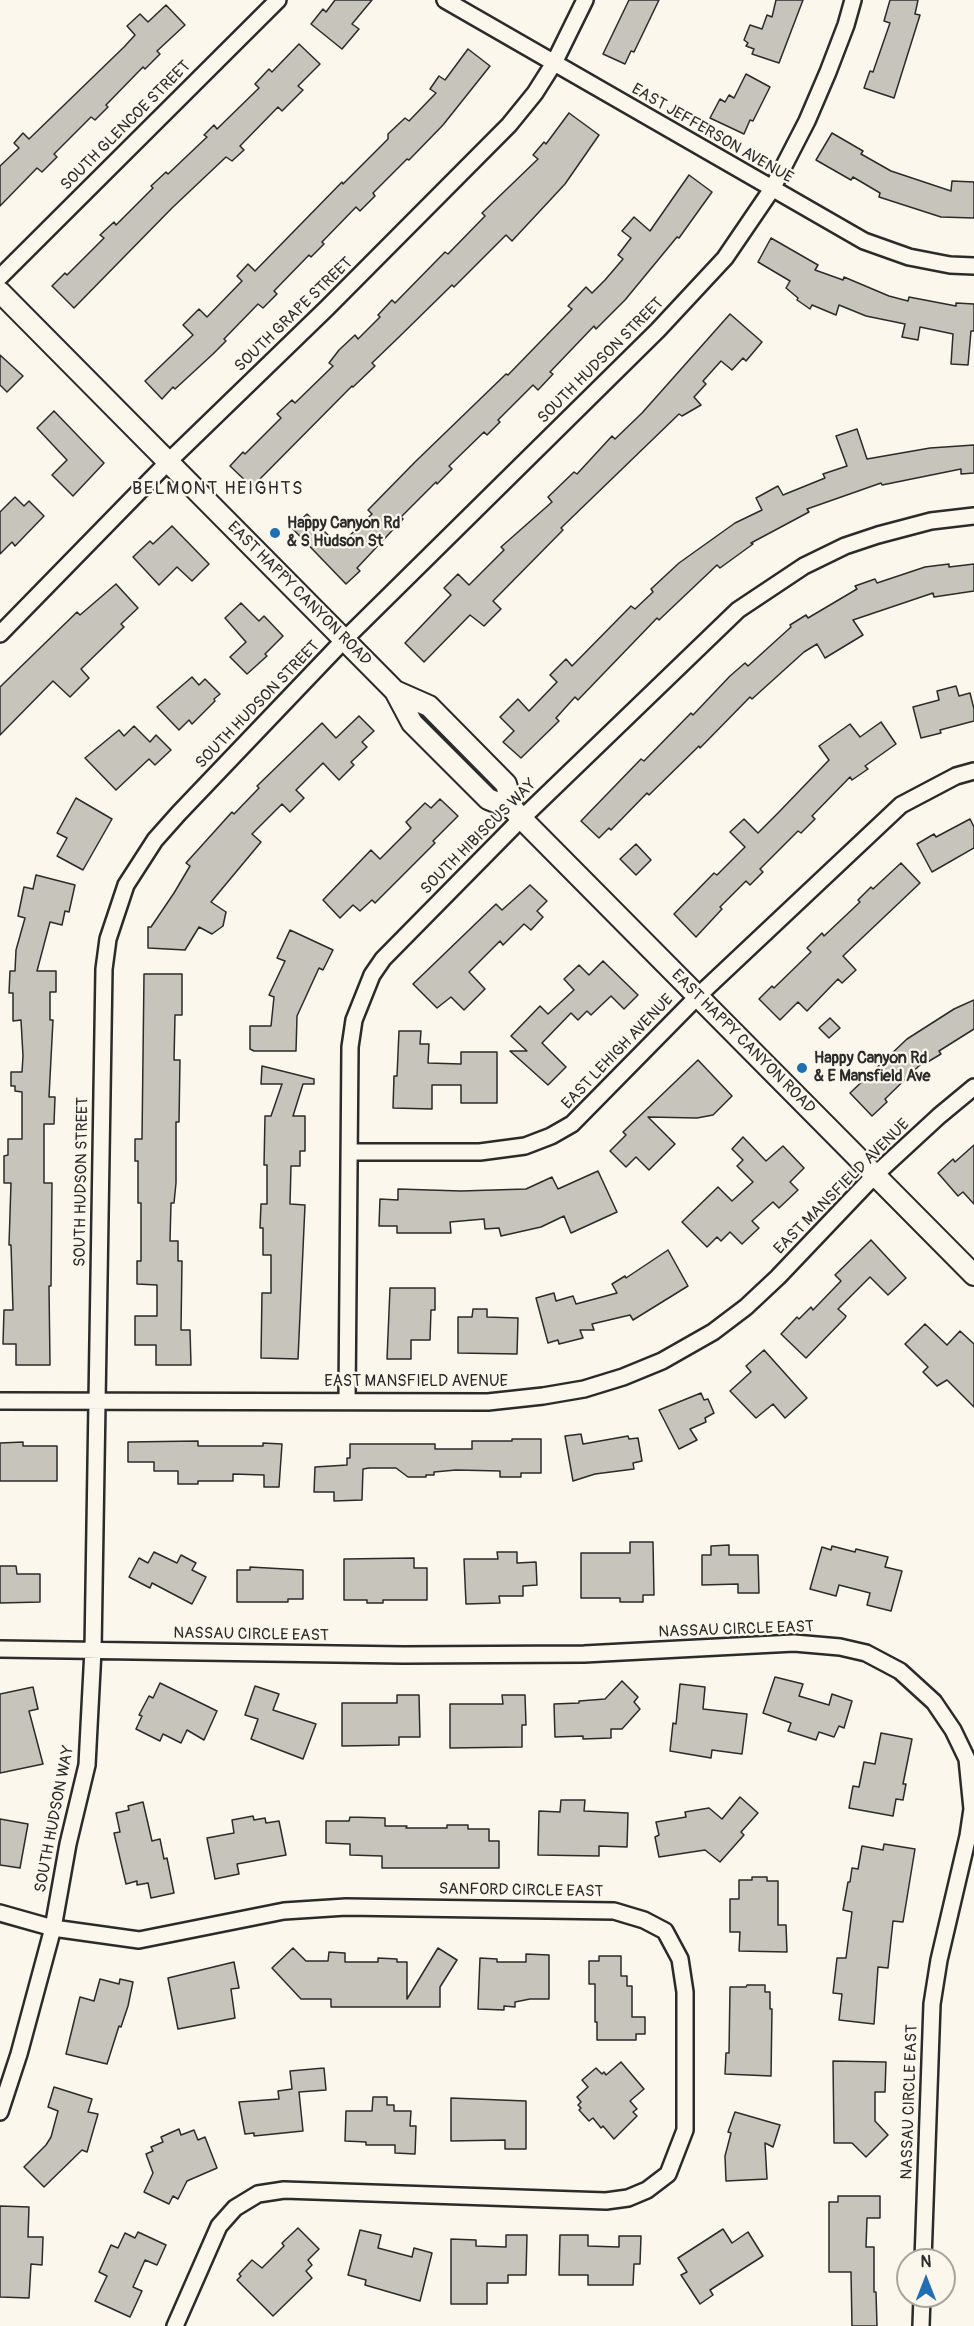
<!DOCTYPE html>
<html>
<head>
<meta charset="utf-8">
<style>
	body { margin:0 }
	#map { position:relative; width:974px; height:2326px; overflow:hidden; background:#fbf7ec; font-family:Pangolin,sans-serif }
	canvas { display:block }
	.north { position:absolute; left:896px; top:2248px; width:60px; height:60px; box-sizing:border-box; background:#fbf7ec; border:2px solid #a8a59f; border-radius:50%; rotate:0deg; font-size:16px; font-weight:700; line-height:24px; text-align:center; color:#2b2b2b }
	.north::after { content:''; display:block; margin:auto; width:21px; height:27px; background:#1f6fb2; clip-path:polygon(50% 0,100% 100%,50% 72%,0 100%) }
</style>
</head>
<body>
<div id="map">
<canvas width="974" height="2326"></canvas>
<div class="north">N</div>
</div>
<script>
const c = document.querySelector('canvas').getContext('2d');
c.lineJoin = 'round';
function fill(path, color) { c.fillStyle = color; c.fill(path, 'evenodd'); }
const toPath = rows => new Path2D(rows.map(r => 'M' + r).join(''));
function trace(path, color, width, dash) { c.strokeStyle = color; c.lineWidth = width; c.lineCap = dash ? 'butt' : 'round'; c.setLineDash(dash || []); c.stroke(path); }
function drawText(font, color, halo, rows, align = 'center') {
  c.font = font + ' Pangolin,sans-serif'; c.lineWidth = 4.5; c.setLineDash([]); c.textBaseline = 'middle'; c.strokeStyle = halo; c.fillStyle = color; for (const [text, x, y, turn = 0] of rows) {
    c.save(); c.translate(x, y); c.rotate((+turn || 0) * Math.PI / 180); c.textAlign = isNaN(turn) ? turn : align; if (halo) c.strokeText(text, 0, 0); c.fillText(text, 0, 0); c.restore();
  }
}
const building = toPath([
	[335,0,372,0,352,24,359,29,342,49,311,24,323,9,326,12,335,0],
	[629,0,659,0,634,52,631,51,625,64,603,54,629,0],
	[776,0,803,0,779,63,752,54,754,49,746,46,748,43,744,40,750,25,762,29,767,15,772,17,776,0],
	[890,0,918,0,915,14,920,15,894,98,864,88,870,71,873,72,890,23,884,21,890,0],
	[166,5,185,25,157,51,160,54,145,69,143,67,106,105,108,107,95,120,91,117,54,154,57,157,42,172,37,168,0,206,0,166,19,148,14,143,23,133,29,139,124,47,135,35,127,26,140,14,148,22,166,5],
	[299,44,320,64,298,86,303,90,282,111,278,107,240,146,244,150,232,161,226,157,172,208,74,308,52,286,65,273,67,275,104,238,100,235,114,222,116,225,153,188,151,186,166,172,168,174,207,137,204,135,214,125,217,129,259,88,255,84,269,69,272,72,299,44],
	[468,49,490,66,443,125,409,160,407,159,373,193,375,196,360,211,356,207,322,242,324,244,311,257,309,255,274,291,277,294,263,308,258,304,224,339,226,341,213,354,175,389,173,387,162,399,145,381,193,335,183,325,199,309,207,317,242,281,237,276,248,264,255,271,342,182,343,184,388,139,388,134,405,118,409,121,436,93,430,89,439,76,445,80,468,49],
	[746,74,770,87,753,121,750,120,744,134,710,118,720,99,725,102,729,95,734,98,746,74],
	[569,113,599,135,565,184,512,241,506,235,454,287,452,285,399,337,372,363,375,366,353,387,352,386,252,487,230,466,243,452,245,454,281,418,277,414,292,400,295,403,333,366,329,363,339,350,355,335,358,339,380,317,378,315,392,300,395,303,445,252,448,254,485,216,482,213,538,159,533,155,544,142,546,144,569,113],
	[832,133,863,151,861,154,891,171,951,191,952,181,974,182,974,218,941,217,879,197,880,193,853,177,851,180,816,160,832,133],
	[689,175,712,192,679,238,677,237,625,300,596,329,594,326,550,372,553,374,538,390,533,385,498,420,500,422,487,435,484,432,449,466,452,469,437,484,436,482,401,517,403,519,357,568,360,571,346,584,292,528,307,514,333,540,345,540,372,514,368,510,415,462,506,374,508,375,572,309,568,306,586,287,592,293,605,280,623,259,618,255,631,238,622,231,634,217,650,231,689,175],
	[771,238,818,265,815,270,843,280,844,277,889,296,908,301,909,297,956,306,956,303,974,304,974,331,971,331,968,365,951,364,953,334,920,327,918,340,902,337,905,324,866,316,839,305,836,315,812,305,810,309,797,300,798,298,786,288,790,281,758,262,771,238],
	[730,314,762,342,746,361,743,358,732,370,721,361,703,381,706,384,694,397,701,405,682,416,679,414,561,528,563,530,493,601,501,609,484,626,470,615,424,662,405,643,451,595,444,588,458,574,469,585,504,550,501,547,552,502,548,497,574,472,577,474,612,436,615,439,642,413,730,314],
	[0,355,23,376,7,392,0,385,0,355],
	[54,411,104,463,73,496,52,475,67,460,37,428,54,411],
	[857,429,867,459,930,448,974,445,974,473,961,474,961,469,882,485,881,483,807,509,809,512,751,543,753,544,720,568,717,565,659,620,657,618,578,700,575,697,556,718,559,721,521,758,503,742,514,731,500,717,518,699,529,711,557,682,550,675,566,659,572,666,631,606,635,609,653,592,651,589,679,563,735,523,762,510,756,498,778,486,783,495,825,478,823,474,847,466,836,436,857,429],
	[15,497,24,506,29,501,44,516,15,546,12,542,0,554,0,512,15,497],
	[172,526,209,564,192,581,177,567,159,585,133,557,150,541,153,544,172,526],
	[949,564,949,567,974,564,974,591,934,597,933,593,853,620,863,635,825,658,817,644,804,652,752,699,750,697,700,748,699,746,649,795,647,793,611,830,609,828,599,838,581,821,641,759,644,761,691,713,693,715,730,676,745,663,748,666,791,627,790,625,806,615,808,618,857,589,855,586,875,579,877,583,925,567,949,564],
	[116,584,138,608,121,624,124,627,81,669,89,678,70,697,53,681,0,735,0,687,77,612,80,615,116,584],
	[241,603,259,621,264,616,283,636,265,654,267,656,247,674,230,657,246,642,225,618,241,603],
	[192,677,199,685,205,679,220,694,214,699,215,701,192,724,189,720,179,730,157,707,192,677],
	[956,686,959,696,970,693,974,709,974,721,940,730,941,733,921,738,913,707,939,700,937,691,956,686],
	[359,716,374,731,362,742,367,747,351,762,354,765,339,780,323,763,296,790,304,798,290,812,282,804,252,834,261,842,211,902,226,912,223,926,212,934,199,927,185,950,148,948,148,927,151,927,174,893,190,866,186,863,232,812,234,814,259,788,257,786,322,723,336,738,359,716],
	[881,722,896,744,865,766,868,769,852,780,850,777,812,816,815,819,801,833,798,831,760,869,763,872,750,885,746,881,720,907,722,909,696,937,674,914,714,873,717,875,745,847,730,832,744,819,758,833,779,812,829,760,819,746,850,724,860,737,881,722],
	[134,726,150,742,156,735,171,750,155,765,149,759,116,790,85,758,119,730,124,736,134,726],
	[76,798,112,819,83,870,57,856,67,838,57,833,76,798],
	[440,799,458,816,433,841,435,843,375,903,372,900,360,911,353,905,340,918,323,900,371,850,380,859,411,828,406,822,425,803,431,808,440,799],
	[970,819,974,827,974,848,932,872,917,844,934,834,936,837,970,819],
	[636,844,651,860,636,875,620,859,636,844],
	[901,863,920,883,843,956,856,970,842,983,838,979,807,1011,798,1002,780,1020,759,999,772,986,774,988,811,952,807,948,822,933,824,936,860,902,858,900,871,887,873,889,901,863],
	[36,875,75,885,69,912,65,911,62,925,50,922,37,971,56,971,56,992,50,992,50,1020,53,1020,49,1097,55,1097,54,1124,44,1124,44,1183,52,1183,51,1286,49,1286,50,1365,16,1365,16,1344,3,1344,4,1310,13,1310,11,1245,9,1245,11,1183,4,1183,4,1156,8,1155,8,1139,22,1139,22,1092,15,1091,15,1086,11,1086,11,1072,22,1072,23,1056,21,1020,13,1021,13,993,9,993,10,971,15,971,16,950,25,918,18,916,24,887,33,889,36,875],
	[530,885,547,901,537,911,543,917,531,930,524,924,503,945,500,941,469,972,485,989,464,1010,451,997,437,1008,413,984,496,904,502,910,530,885],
	[290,930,333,950,323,970,319,968,297,1016,296,1051,254,1051,250,1049,250,1026,271,1026,274,997,269,995,285,961,277,958,290,930],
	[603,961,638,995,624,1009,611,996,591,1015,587,1011,578,1020,571,1013,542,1043,566,1067,548,1085,510,1051,527,1051,511,1036,540,1006,548,1014,574,990,564,979,579,965,589,975,603,961],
	[144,974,182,974,182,1015,175,1015,174,1060,180,1060,179,1122,176,1122,176,1183,174,1203,171,1203,170,1241,178,1241,178,1261,182,1261,181,1330,190,1330,191,1365,156,1365,156,1345,135,1345,135,1316,157,1316,157,1285,137,1284,137,1261,141,1261,141,1203,138,1203,138,1161,135,1161,135,1139,142,1139,144,974],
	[974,1000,974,1029,939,1051,941,1054,926,1063,924,1061,885,1099,887,1102,872,1116,850,1093,907,1039,954,1009,974,1000],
	[830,1018,840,1028,829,1038,819,1028,830,1018],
	[399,1031,421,1031,420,1044,429,1044,428,1063,461,1064,461,1052,497,1052,497,1103,461,1103,461,1085,432,1085,432,1109,393,1108,394,1076,397,1076,399,1031],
	[698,1060,732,1096,713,1115,697,1118,648,1117,675,1144,649,1170,636,1157,626,1167,610,1151,626,1135,623,1132,698,1060],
	[262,1066,314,1079,314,1084,303,1084,293,1116,305,1116,305,1151,300,1151,300,1166,291,1166,290,1204,305,1205,298,1359,261,1358,262,1293,271,1293,271,1255,263,1255,263,1228,260,1228,261,1204,267,1204,267,1165,264,1165,265,1116,271,1116,282,1084,261,1084,262,1066],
	[743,1137,766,1161,783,1146,804,1168,790,1182,798,1190,779,1208,773,1202,752,1221,759,1228,742,1244,730,1232,721,1241,717,1237,707,1247,682,1222,718,1187,732,1201,753,1182,737,1166,743,1160,732,1149,743,1137],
	[974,1145,974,1204,963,1192,958,1196,938,1173,953,1159,955,1162,974,1145],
	[598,1171,617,1212,571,1233,564,1216,541,1227,501,1236,499,1228,485,1229,484,1219,450,1222,451,1233,397,1233,397,1226,379,1226,380,1199,398,1200,398,1189,461,1191,526,1189,552,1177,558,1189,598,1171],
	[871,1240,906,1278,888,1295,870,1277,838,1309,846,1316,845,1318,806,1358,781,1334,797,1317,799,1319,811,1307,813,1310,841,1281,835,1275,871,1240],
	[668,1250,688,1286,633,1320,630,1315,592,1324,594,1330,580,1330,583,1338,559,1344,558,1340,548,1343,536,1298,554,1293,556,1301,573,1296,576,1304,617,1293,612,1284,625,1276,626,1278,668,1250],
	[390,1288,435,1288,435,1310,431,1310,430,1340,411,1340,411,1359,387,1359,390,1288],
	[473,1309,487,1309,487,1317,518,1318,517,1354,458,1353,458,1317,472,1317,473,1309],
	[925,1324,947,1345,960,1331,974,1344,974,1407,947,1380,937,1386,923,1372,928,1367,905,1344,925,1324],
	[764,1350,807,1398,785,1418,773,1404,756,1418,730,1391,751,1372,746,1366,764,1350],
	[701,1393,704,1400,708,1399,714,1413,705,1418,706,1422,690,1429,697,1440,679,1449,659,1410,701,1393],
	[581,1434,583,1444,628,1436,629,1439,638,1438,642,1461,633,1463,634,1469,595,1474,573,1481,565,1436,581,1434],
	[512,1439,541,1439,541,1473,521,1473,521,1477,500,1477,500,1471,456,1470,434,1472,434,1475,426,1475,426,1477,408,1477,396,1468,369,1468,363,1469,362,1500,334,1501,334,1492,314,1492,315,1467,347,1465,347,1458,350,1458,350,1444,435,1444,435,1449,472,1449,472,1441,512,1441,512,1439],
	[198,1441,198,1446,263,1446,263,1443,282,1444,279,1487,264,1487,264,1475,233,1474,233,1481,198,1481,198,1484,178,1484,178,1471,154,1471,154,1462,128,1462,128,1442,198,1441],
	[23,1442,23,1446,57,1446,57,1481,0,1481,0,1443,23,1442],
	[630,1542,653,1542,654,1595,643,1595,643,1602,620,1602,620,1598,581,1598,581,1553,630,1553,630,1542],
	[729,1545,729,1555,758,1555,759,1593,738,1593,738,1584,702,1585,702,1555,711,1555,711,1546,729,1545],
	[832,1546,855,1552,856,1549,888,1557,885,1567,902,1571,891,1611,867,1605,870,1593,839,1585,836,1596,810,1589,822,1547,831,1550,832,1546],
	[154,1552,177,1563,181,1555,196,1563,192,1570,206,1577,192,1604,152,1583,150,1588,129,1577,139,1558,148,1563,154,1552],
	[497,1552,517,1552,517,1563,536,1562,537,1585,523,1586,523,1596,499,1596,500,1603,466,1604,464,1559,498,1559,497,1552],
	[414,1558,414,1568,427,1568,427,1600,383,1600,383,1603,367,1603,367,1600,344,1600,344,1559,414,1558],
	[0,1566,16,1566,17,1574,40,1574,40,1602,0,1603,0,1566],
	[250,1567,303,1570,303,1599,288,1599,288,1602,237,1602,237,1570,250,1570,250,1567],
	[775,1677,803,1684,799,1696,829,1705,832,1694,852,1701,844,1728,839,1726,834,1737,819,1732,816,1740,788,1731,791,1723,763,1713,775,1677],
	[622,1681,638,1697,634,1702,640,1709,622,1729,611,1729,611,1738,583,1739,583,1736,555,1737,554,1704,579,1703,579,1701,605,1699,622,1681],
	[160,1683,217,1711,204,1740,187,1730,181,1743,163,1734,160,1741,136,1729,142,1716,139,1715,149,1696,153,1698,160,1683],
	[680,1684,705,1687,703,1709,747,1714,742,1754,712,1750,711,1758,670,1751,673,1723,676,1724,680,1684],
	[255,1686,279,1694,273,1710,316,1724,303,1759,251,1739,258,1719,245,1715,255,1686],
	[33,1687,38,1709,29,1711,43,1764,0,1773,0,1694,33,1687],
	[397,1695,419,1695,420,1737,399,1737,399,1745,342,1746,342,1703,397,1703,397,1695],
	[502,1695,525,1695,526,1725,522,1725,522,1747,450,1748,450,1704,503,1704,502,1695],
	[881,1733,912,1739,903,1784,906,1784,903,1800,896,1799,893,1816,849,1808,853,1786,859,1787,864,1762,875,1764,881,1733],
	[740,1797,758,1813,741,1832,744,1835,720,1862,705,1850,659,1857,655,1837,659,1835,656,1822,686,1817,685,1812,709,1808,722,1819,740,1797],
	[561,1800,585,1800,584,1811,628,1813,627,1847,599,1846,599,1856,538,1855,539,1811,560,1812,561,1800],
	[143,1802,152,1841,160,1839,164,1859,167,1858,174,1893,151,1898,148,1883,137,1885,137,1881,126,1884,114,1833,120,1832,116,1813,129,1810,128,1806,143,1802],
	[253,1816,254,1820,265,1818,266,1823,279,1821,286,1855,237,1864,239,1874,215,1879,207,1838,234,1833,232,1820,253,1816],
	[350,1817,385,1818,385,1826,407,1826,406,1828,447,1828,447,1825,468,1825,468,1829,489,1829,489,1841,499,1841,499,1868,382,1868,382,1856,350,1855,350,1844,326,1843,326,1821,349,1821,350,1817],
	[0,1819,28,1824,20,1868,0,1865,0,1819],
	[884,1844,915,1849,903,1922,893,1921,888,1968,878,1967,874,2024,839,2020,842,1994,833,1993,837,1958,846,1958,852,1912,843,1910,848,1882,850,1882,852,1868,858,1869,862,1846,883,1850,884,1844],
	[752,1877,767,1877,767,1881,778,1881,778,1925,786,1925,787,1952,739,1951,740,1932,730,1932,730,1899,739,1899,739,1880,752,1880,752,1877],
	[293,1948,306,1961,328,1961,329,1952,345,1953,345,1962,378,1962,378,1958,397,1959,397,1962,407,1962,407,1999,438,1948,457,1960,440,1987,440,2007,331,2007,331,1999,301,1999,272,1968,293,1948],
	[526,1954,549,1955,549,1999,530,1999,515,2002,515,2007,504,2006,504,2010,478,2009,480,1958,497,1959,497,1962,526,1962,526,1954],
	[599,1956,621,1956,621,1976,627,1976,627,1986,632,1986,632,2017,645,2017,645,2034,636,2034,636,2040,597,2040,597,2022,595,2022,595,1984,589,1984,589,1961,599,1961,599,1956],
	[234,1962,239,1988,231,1989,235,2018,178,2029,168,1978,234,1962],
	[100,1979,119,1984,120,1979,133,1982,128,2006,121,2027,119,2026,107,2064,66,2054,80,1997,94,2001,100,1979],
	[747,1985,765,1985,765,1992,770,1992,770,2009,772,2009,771,2076,725,2074,726,2053,729,2053,730,1987,746,1987,747,1985],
	[833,2061,886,2062,885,2092,875,2092,875,2121,888,2135,866,2157,852,2143,834,2143,833,2061],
	[621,2062,644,2089,630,2101,637,2109,633,2112,637,2116,614,2139,603,2126,601,2128,593,2118,589,2121,579,2110,581,2108,578,2105,581,2102,577,2097,588,2087,582,2080,596,2068,602,2074,604,2072,606,2075,621,2062],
	[324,2068,326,2090,299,2092,303,2131,254,2136,254,2133,245,2134,239,2102,279,2099,278,2091,292,2089,290,2071,324,2068],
	[54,2087,92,2099,88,2112,98,2114,87,2152,82,2150,44,2187,24,2167,46,2145,51,2137,58,2111,48,2107,54,2087],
	[373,2097,387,2097,387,2105,394,2105,394,2111,411,2111,410,2126,416,2126,415,2154,395,2153,395,2145,366,2145,366,2142,345,2141,346,2111,372,2111,373,2097],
	[451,2098,526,2101,526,2149,505,2149,505,2140,451,2141,451,2098],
	[735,2112,780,2125,773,2147,765,2143,767,2179,726,2181,725,2156,731,2133,728,2132,735,2112],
	[179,2129,181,2135,194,2130,198,2140,205,2137,217,2168,187,2181,178,2199,173,2196,169,2204,144,2192,153,2173,146,2154,153,2151,151,2147,163,2142,161,2137,179,2129],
	[838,2196,880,2196,880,2218,867,2218,866,2247,874,2247,874,2292,876,2292,877,2326,852,2326,851,2272,829,2272,829,2202,838,2202,838,2196],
	[0,2206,29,2207,28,2237,43,2237,42,2265,31,2264,29,2298,0,2297,0,2206],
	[298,2228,319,2249,308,2260,312,2265,306,2271,312,2278,273,2316,237,2280,241,2276,239,2274,252,2260,262,2268,284,2246,282,2243,298,2228],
	[723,2229,732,2243,748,2232,763,2256,710,2290,713,2295,700,2304,681,2275,687,2272,678,2258,723,2229],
	[360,2230,381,2235,378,2248,412,2257,414,2248,432,2253,420,2301,365,2285,366,2280,348,2275,360,2230],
	[138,2232,166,2245,157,2265,145,2260,133,2287,142,2291,130,2317,95,2301,107,2276,99,2272,111,2245,118,2248,125,2233,135,2238,138,2232],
	[506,2235,527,2235,526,2275,508,2275,508,2283,487,2283,487,2304,451,2304,451,2239,476,2240,476,2246,506,2247,506,2235],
	[560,2235,588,2235,588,2246,619,2247,619,2236,641,2236,640,2264,634,2264,633,2285,588,2285,588,2275,559,2275,560,2235]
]);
fill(building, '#c7c4bc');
trace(building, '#2b2b2b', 1.5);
const minor = toPath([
	[445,0,864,241,909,257,950,265,974,266],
	[0,277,278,0],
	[0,634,168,462,327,308,509,125,535,93,554,63,585,0],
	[349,1152,480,1152,525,1146,551,1136,572,1124,698,996,901,805,956,776,974,771],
	[347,1400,350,1047,354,1020,372,975,383,959,514,826,738,610,804,566,845,546,878,535,931,521,974,516],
	[0,1401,488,1402,543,1396,584,1389,623,1377,662,1361,713,1332,746,1307,778,1277,875,1175,939,1116,974,1087],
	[0,1649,403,1655,584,1654,794,1643,840,1647,866,1653,900,1671,934,1702,953,1730,967,1759,972,1809,968,1836,939,1960,932,2004,923,2260],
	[0,1913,53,1928,139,1940,284,1911,346,1907,614,1911,644,1920,665,1931,680,1959,685,1992,685,2130,668,2174,647,2190,628,2198,606,2201,284,2190,258,2194,235,2208,219,2226,175,2326],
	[0,2112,19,2054,53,1928,68,1844,87,1765,93,1650,104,969,108,939,126,885,155,840,179,813,344,640,658,330,725,258,772,189,807,121,828,72,846,25,853,0],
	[921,2326,922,2296]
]);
const tertiary = toPath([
	[0,292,395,691,412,723,488,799,513,809,522,819,974,1275],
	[395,691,429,706,506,784,513,809]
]);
trace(minor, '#2b2b2b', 20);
trace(tertiary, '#2b2b2b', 24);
trace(minor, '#fbf7ec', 15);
trace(tertiary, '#fbf7ec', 20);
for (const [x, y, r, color] of [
	[275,533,6,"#1f6fb2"],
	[802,1068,6,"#1f6fb2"]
]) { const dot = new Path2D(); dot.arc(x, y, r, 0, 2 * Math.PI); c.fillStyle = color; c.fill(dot); trace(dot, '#fbf7ec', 2); }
drawText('16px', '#2b2b2b', '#fbf7ec', [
	["SOUTH GLENCOE STREET",126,126,-45],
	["EAST JEFFERSON AVENUE",712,134,30],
	["SOUTH GRAPE STREET",294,315,-44],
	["SOUTH HUDSON STREET",601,361,-45],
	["EAST HAPPY CANYON ROAD",299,594,45],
	["SOUTH HUDSON STREET",258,705,-46],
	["SOUTH HIBISCUS WAY",479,837,-45],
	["EAST HAPPY CANYON ROAD",743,1042,45],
	["EAST LEHIGH AVENUE",618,1052,-46],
	["SOUTH HUDSON STREET",82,1182,-89],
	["EAST MANSFIELD AVENUE",842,1187,-45],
	["EAST MANSFIELD AVENUE",416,1382],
	["NASSAU CIRCLE EAST",736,1630,-2],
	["NASSAU CIRCLE EAST",251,1635,1],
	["SOUTH HUDSON WAY",55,1819,-79],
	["SANFORD CIRCLE EAST",521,1891,1],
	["NASSAU CIRCLE EAST",910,2102,-88]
]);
drawText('bold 16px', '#2b2b2b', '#fbf7ec', [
	["Happy Canyon Rd",287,524],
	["& S Hudson St",287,542],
	["Happy Canyon Rd",814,1059],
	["& E Mansfield Ave",814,1077]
], 'left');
c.letterSpacing = '1.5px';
drawText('18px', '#2b2b2b', '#fbf7ec', [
	["BELMONT HEIGHTS",218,489]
]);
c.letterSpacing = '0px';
</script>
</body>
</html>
